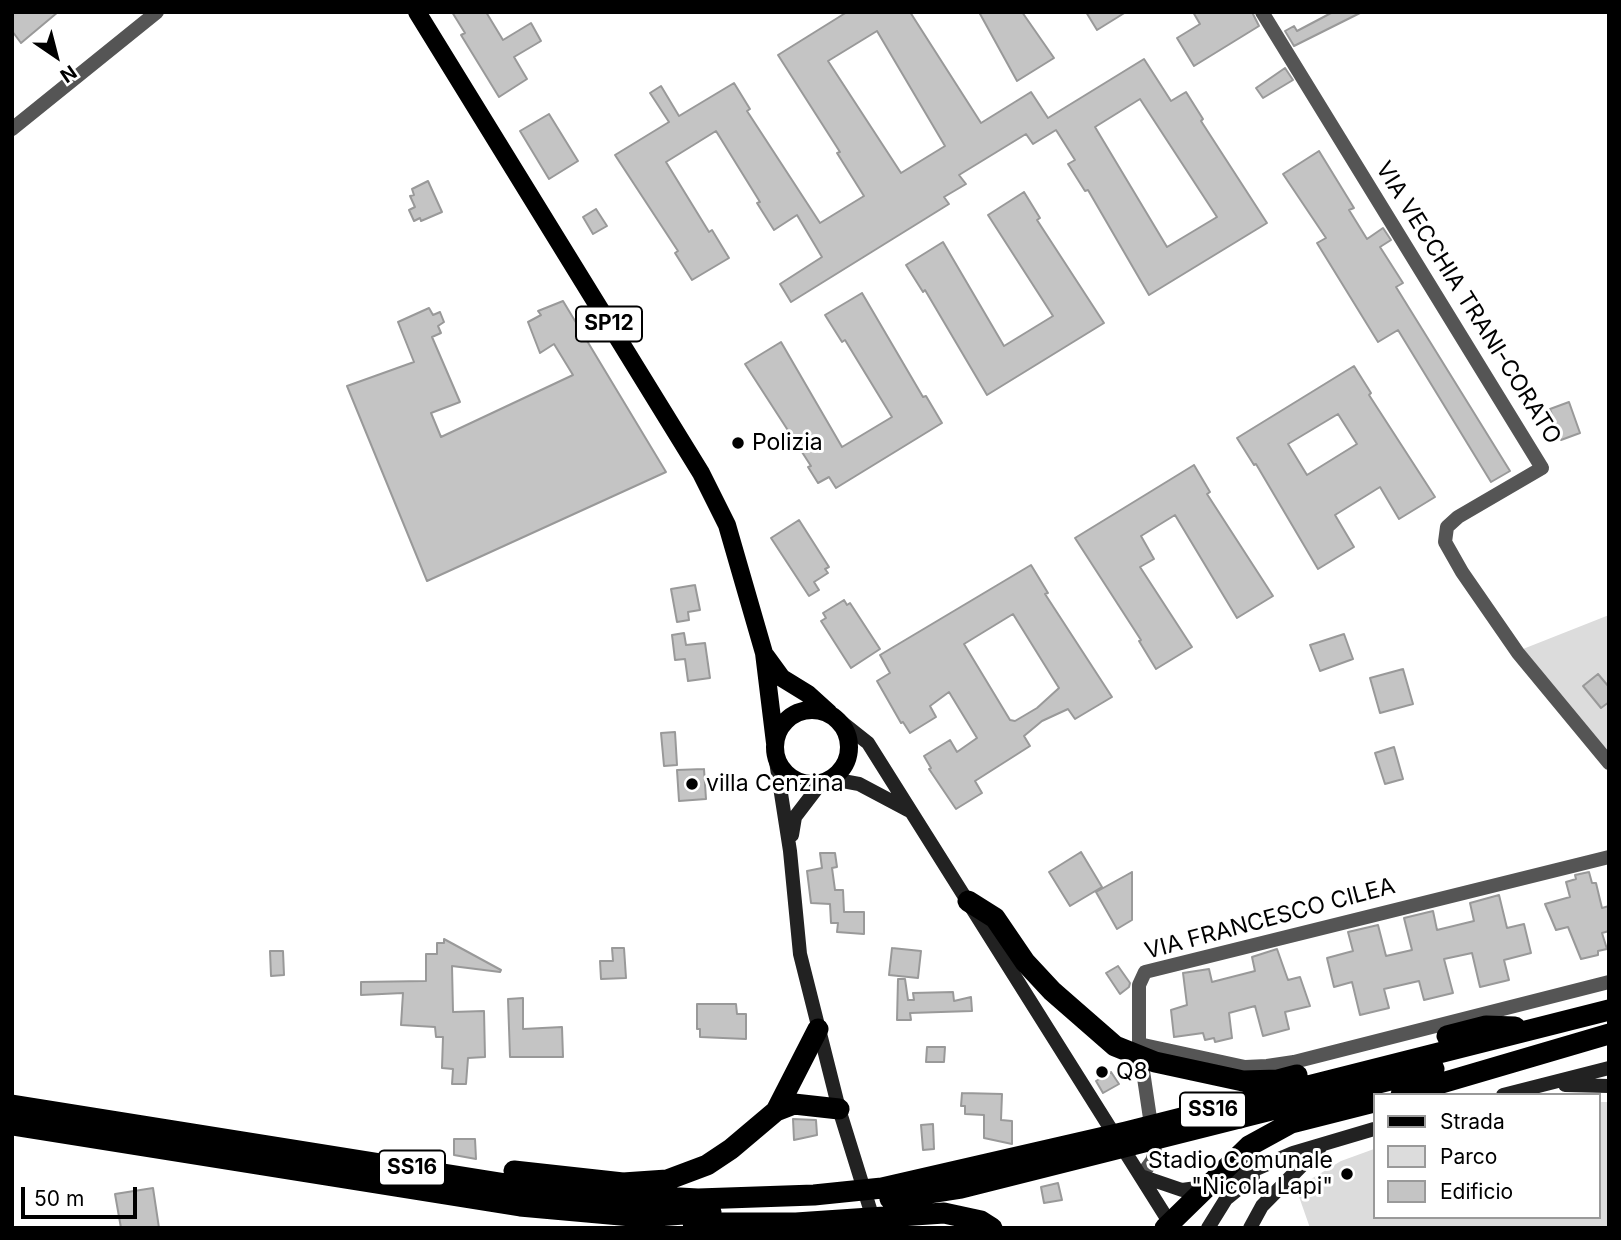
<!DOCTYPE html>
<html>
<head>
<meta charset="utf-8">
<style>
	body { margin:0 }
	#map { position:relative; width:1621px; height:1240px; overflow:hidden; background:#fff; font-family:Inter,sans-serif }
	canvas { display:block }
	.frame { position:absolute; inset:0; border:14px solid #000; pointer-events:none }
	.legend { position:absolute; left:1373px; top:1093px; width:228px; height:126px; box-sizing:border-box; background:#fff; border:2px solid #999; margin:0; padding:9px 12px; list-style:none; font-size:21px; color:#000 }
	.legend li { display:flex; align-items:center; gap:14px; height:35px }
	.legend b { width:35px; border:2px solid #999 }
	.north { position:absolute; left:21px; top:21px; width:70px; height:70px; -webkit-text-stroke:5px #fff; paint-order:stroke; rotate:145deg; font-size:19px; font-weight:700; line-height:28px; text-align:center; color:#000 }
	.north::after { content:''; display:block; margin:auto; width:24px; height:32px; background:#000; clip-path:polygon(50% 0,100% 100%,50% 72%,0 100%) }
	.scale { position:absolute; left:21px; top:1187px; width:116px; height:32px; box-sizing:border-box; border:4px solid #000; border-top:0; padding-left:9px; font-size:21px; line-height:24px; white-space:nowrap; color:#000; -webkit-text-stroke:5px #fff; paint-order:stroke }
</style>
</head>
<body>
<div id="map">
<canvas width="1621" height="1240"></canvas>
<div class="frame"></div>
<ul class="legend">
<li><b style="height:9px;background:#000"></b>Strada</li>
<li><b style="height:19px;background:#dcdcdc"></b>Parco</li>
<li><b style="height:19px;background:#c4c4c4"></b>Edificio</li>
</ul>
<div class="north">N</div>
<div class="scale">50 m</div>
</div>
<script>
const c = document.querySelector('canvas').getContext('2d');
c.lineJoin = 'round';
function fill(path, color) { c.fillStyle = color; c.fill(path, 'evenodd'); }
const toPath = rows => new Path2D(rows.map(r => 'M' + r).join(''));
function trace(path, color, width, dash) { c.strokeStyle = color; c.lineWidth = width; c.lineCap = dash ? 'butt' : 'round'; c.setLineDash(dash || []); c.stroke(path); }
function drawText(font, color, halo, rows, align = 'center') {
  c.font = font + ' Inter,sans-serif'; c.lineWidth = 6; c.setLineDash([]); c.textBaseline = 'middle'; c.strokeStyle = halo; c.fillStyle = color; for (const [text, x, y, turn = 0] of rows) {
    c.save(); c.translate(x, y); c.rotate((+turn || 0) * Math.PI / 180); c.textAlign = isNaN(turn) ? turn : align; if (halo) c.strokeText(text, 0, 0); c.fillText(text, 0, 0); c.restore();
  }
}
fill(toPath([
	[1609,615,1609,751,1606,751,1523,649],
	[1598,1102,1609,1102,1609,1228,1310,1228,1296,1188,1341,1161,1374,1149,1374,1217,1598,1217]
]), '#dcdcdc');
const building = toPath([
	[12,12,58,12,21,43,12,31,12,12],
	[452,12,486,12,503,40,531,23,541,41,514,57,527,79,499,97,461,35,465,33,452,12],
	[847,12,910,12,981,123,1031,92,1048,118,1144,59,1171,101,1186,92,1203,119,1201,121,1267,223,1149,295,1088,190,1085,191,1068,164,1075,160,1056,130,1033,144,1026,134,959,175,966,184,944,197,949,204,791,302,780,284,822,257,797,215,774,230,757,203,760,202,716,131,666,162,709,232,712,230,729,258,692,280,675,253,678,251,615,155,669,122,650,93,661,86,679,116,734,83,750,109,747,111,820,223,864,196,837,153,840,152,778,55,847,12],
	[877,31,945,146,901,173,828,61,877,31],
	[1140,99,1217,217,1167,247,1095,127,1140,99],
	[979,12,1022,12,1054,58,1017,81,979,12],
	[1086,12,1126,12,1097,30,1086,12],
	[1193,12,1252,12,1259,26,1194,66,1177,38,1200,24,1193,12],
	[1333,12,1362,12,1294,46,1285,31,1294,26,1297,31,1333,12],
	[1285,68,1293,80,1263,98,1256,88,1285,68],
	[549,114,578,161,549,179,520,131,549,114],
	[1319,151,1354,208,1349,210,1367,239,1383,228,1391,240,1380,247,1403,283,1396,287,1510,471,1491,482,1398,330,1378,342,1317,243,1326,238,1283,174,1319,151],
	[428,181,442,212,421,221,420,218,414,221,409,210,415,207,410,196,414,195,412,189,428,181],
	[1024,192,1040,218,1037,220,1104,323,987,395,925,290,923,292,906,265,943,242,1004,346,1053,316,988,215,1024,192],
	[596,209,607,226,593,234,583,217,596,209],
	[862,293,923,397,926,396,942,423,836,488,829,477,818,483,808,467,811,466,745,364,781,342,842,447,892,417,845,340,842,342,825,315,862,293],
	[563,301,666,472,427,581,347,386,414,362,398,322,429,308,433,315,440,312,444,322,438,326,441,333,432,337,460,402,431,413,441,437,573,375,554,344,540,353,528,322,541,315,538,311,563,301],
	[1354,366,1371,393,1369,395,1435,497,1399,519,1380,487,1335,515,1354,547,1318,569,1256,464,1254,465,1237,438,1354,366],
	[1338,414,1357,444,1307,475,1288,444,1338,414],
	[1569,402,1580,433,1561,440,1550,409,1569,402],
	[1194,465,1210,492,1207,494,1273,596,1237,618,1175,515,1141,536,1154,559,1140,567,1192,647,1156,669,1139,641,1141,640,1075,538,1194,465],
	[799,520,829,567,825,569,828,573,814,582,819,590,809,596,771,538,799,520],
	[1031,565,1048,593,1045,594,1112,697,1075,719,1068,709,1042,721,1024,736,1030,746,975,781,982,793,956,809,929,769,931,768,924,756,950,740,957,752,977,738,949,692,930,706,936,717,910,733,903,722,901,723,877,681,890,673,880,655,1031,565],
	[1013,614,1059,688,1037,708,1015,721,1010,720,964,644,1013,614],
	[695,585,700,610,688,612,689,620,677,622,671,589,695,585],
	[844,600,847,605,850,603,880,649,851,668,821,621,826,618,823,613,844,600],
	[684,633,686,645,705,643,710,678,688,681,685,659,675,660,672,635,684,633],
	[1344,634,1353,659,1320,671,1310,645,1344,634],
	[1403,669,1413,704,1380,713,1370,678,1403,669],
	[1598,674,1609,687,1609,702,1601,708,1583,686,1598,674],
	[675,732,677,765,664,766,661,733,675,732],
	[1394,747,1403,779,1385,784,1375,753,1394,747],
	[704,769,706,799,679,801,677,770,704,769],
	[1081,852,1102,887,1070,906,1049,872,1081,852],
	[820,853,835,853,837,867,832,868,835,890,843,890,844,912,864,912,864,934,837,932,838,923,831,923,830,904,811,903,807,871,822,868,820,853],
	[1132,872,1132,920,1117,929,1096,892,1132,872],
	[1589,872,1592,883,1596,883,1602,908,1609,906,1609,931,1602,933,1607,949,1598,951,1598,955,1581,959,1568,927,1556,930,1545,904,1570,897,1566,882,1576,879,1575,875,1589,872],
	[1499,895,1507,928,1524,924,1531,953,1504,960,1509,980,1480,987,1472,953,1444,959,1453,993,1424,1000,1419,981,1384,989,1389,1008,1360,1015,1352,982,1334,987,1327,958,1353,951,1348,932,1378,925,1386,956,1412,950,1404,918,1433,911,1437,930,1474,921,1470,903,1499,895],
	[444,939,501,970,500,972,452,966,453,1012,484,1011,485,1057,468,1058,466,1084,452,1084,453,1069,442,1068,443,1037,436,1037,435,1027,401,1025,403,993,361,995,361,982,426,981,426,954,437,954,437,943,444,943,444,939],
	[612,948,624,948,626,978,601,979,600,961,613,961,612,948],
	[892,948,921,951,918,978,889,975,892,948],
	[1277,949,1288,980,1300,977,1310,1006,1285,1012,1289,1029,1263,1036,1255,1006,1229,1013,1232,1038,1215,1042,1214,1038,1205,1040,1203,1033,1174,1037,1171,1010,1187,1005,1183,973,1209,969,1212,982,1255,971,1252,957,1277,949],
	[270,951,283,951,284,975,271,976,270,951],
	[1118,966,1130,983,1129,987,1120,994,1106,973,1118,966],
	[898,979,905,979,908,1000,914,1000,913,993,953,992,954,1001,971,997,972,1011,910,1013,911,1020,897,1020,898,979],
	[523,998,523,1029,562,1027,563,1057,510,1057,508,999,523,998],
	[697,1004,736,1004,737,1014,746,1014,746,1039,700,1037,700,1029,697,1029,697,1004],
	[927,1047,945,1047,944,1062,926,1062,927,1047],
	[1111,1072,1119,1084,1103,1093,1096,1081,1111,1072],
	[962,1093,1002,1094,1001,1120,1012,1121,1012,1144,984,1138,984,1115,965,1114,965,1106,961,1106,962,1093],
	[793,1119,816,1120,817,1135,794,1140,793,1119],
	[933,1124,934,1149,923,1150,921,1125,933,1124],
	[454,1139,475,1139,476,1159,454,1155,454,1139],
	[1058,1183,1062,1200,1044,1203,1041,1187,1058,1183],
	[153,1188,159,1228,121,1228,115,1194,153,1188]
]);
fill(building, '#c4c4c4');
trace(building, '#999', 2);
trace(toPath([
	[1262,12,1542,468,1458,517,1447,527,1445,542,1462,572,1518,653,1609,763],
	[12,129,157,12],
	[1139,1044,1245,1067,1267,1066,1294,1062,1609,982],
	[1141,1176,1152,1161,1155,1152,1139,1044,1139,985,1145,972,1609,857]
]), '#555', 14);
trace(toPath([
	[839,720,868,743,1173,1228],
	[775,755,790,851,800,954,839,1109,875,1225],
	[832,779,859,784,908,810],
	[792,835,795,817,821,783],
	[1565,1085,1609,1086],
	[1503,1095,1609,1068],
	[1141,1176,1182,1190,1219,1185,1293,1153,1374,1129],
	[1208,1228,1226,1199,1253,1177],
	[1250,1228,1262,1206,1321,1146]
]), '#222', 14);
trace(toPath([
	[417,12,701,473,727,525,764,653,775,743],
	[766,656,782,678,808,694,829,713],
	'775 747a37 37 0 1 1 74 0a37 37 0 1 1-74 0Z'
]), '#000', 18);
trace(toPath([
	[968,901,995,918,1025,962,1052,991,1115,1046,1155,1062,1243,1081,1278,1080,1297,1075],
	[1447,1036,1486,1026,1515,1027],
	[1401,1095,1609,1034],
	[12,1105,550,1191,698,1199,814,1195,882,1188,1126,1132,1609,1010],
	[776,1111,794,1104,839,1109],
	[12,1125,520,1206,643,1217,711,1212],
	[514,1171,623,1183,667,1180,707,1165,731,1149,776,1111,818,1029],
	[890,1199,961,1188,1434,1069],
	[693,1223,796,1223,944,1213,981,1221,992,1228],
	[1165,1228,1249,1146,1291,1123,1374,1102]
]), '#000', 21);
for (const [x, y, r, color] of [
	[738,443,7,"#000"],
	[692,784,7,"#000"],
	[1102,1072,7,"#000"],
	[1347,1174,7,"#000"]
]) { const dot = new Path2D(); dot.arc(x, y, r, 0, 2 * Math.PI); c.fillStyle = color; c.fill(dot); trace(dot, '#fff', 2.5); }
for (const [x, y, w] of [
	[609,324,66],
	[1213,1110,66],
	[412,1168,66]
]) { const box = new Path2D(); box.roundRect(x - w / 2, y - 17.5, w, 35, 5); c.fillStyle = '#fff'; c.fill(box); trace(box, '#000', 2); }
drawText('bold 21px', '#000', null, [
	["SP12",609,324],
	["SS16",1213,1110],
	["SS16",412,1168]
]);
drawText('23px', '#000', '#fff', [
	["VIA VECCHIA TRANI-CORATO",1468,303,58],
	["VIA FRANCESCO CILEA",1270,919,-15]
]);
drawText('23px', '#000', '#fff', [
	["Polizia",752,443],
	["villa Cenzina",706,784],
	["Q8",1116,1072],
	["Stadio Comunale",1333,1161,"right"],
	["\"Nicola Lapi\"",1333,1187,"right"]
], 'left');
</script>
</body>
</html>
